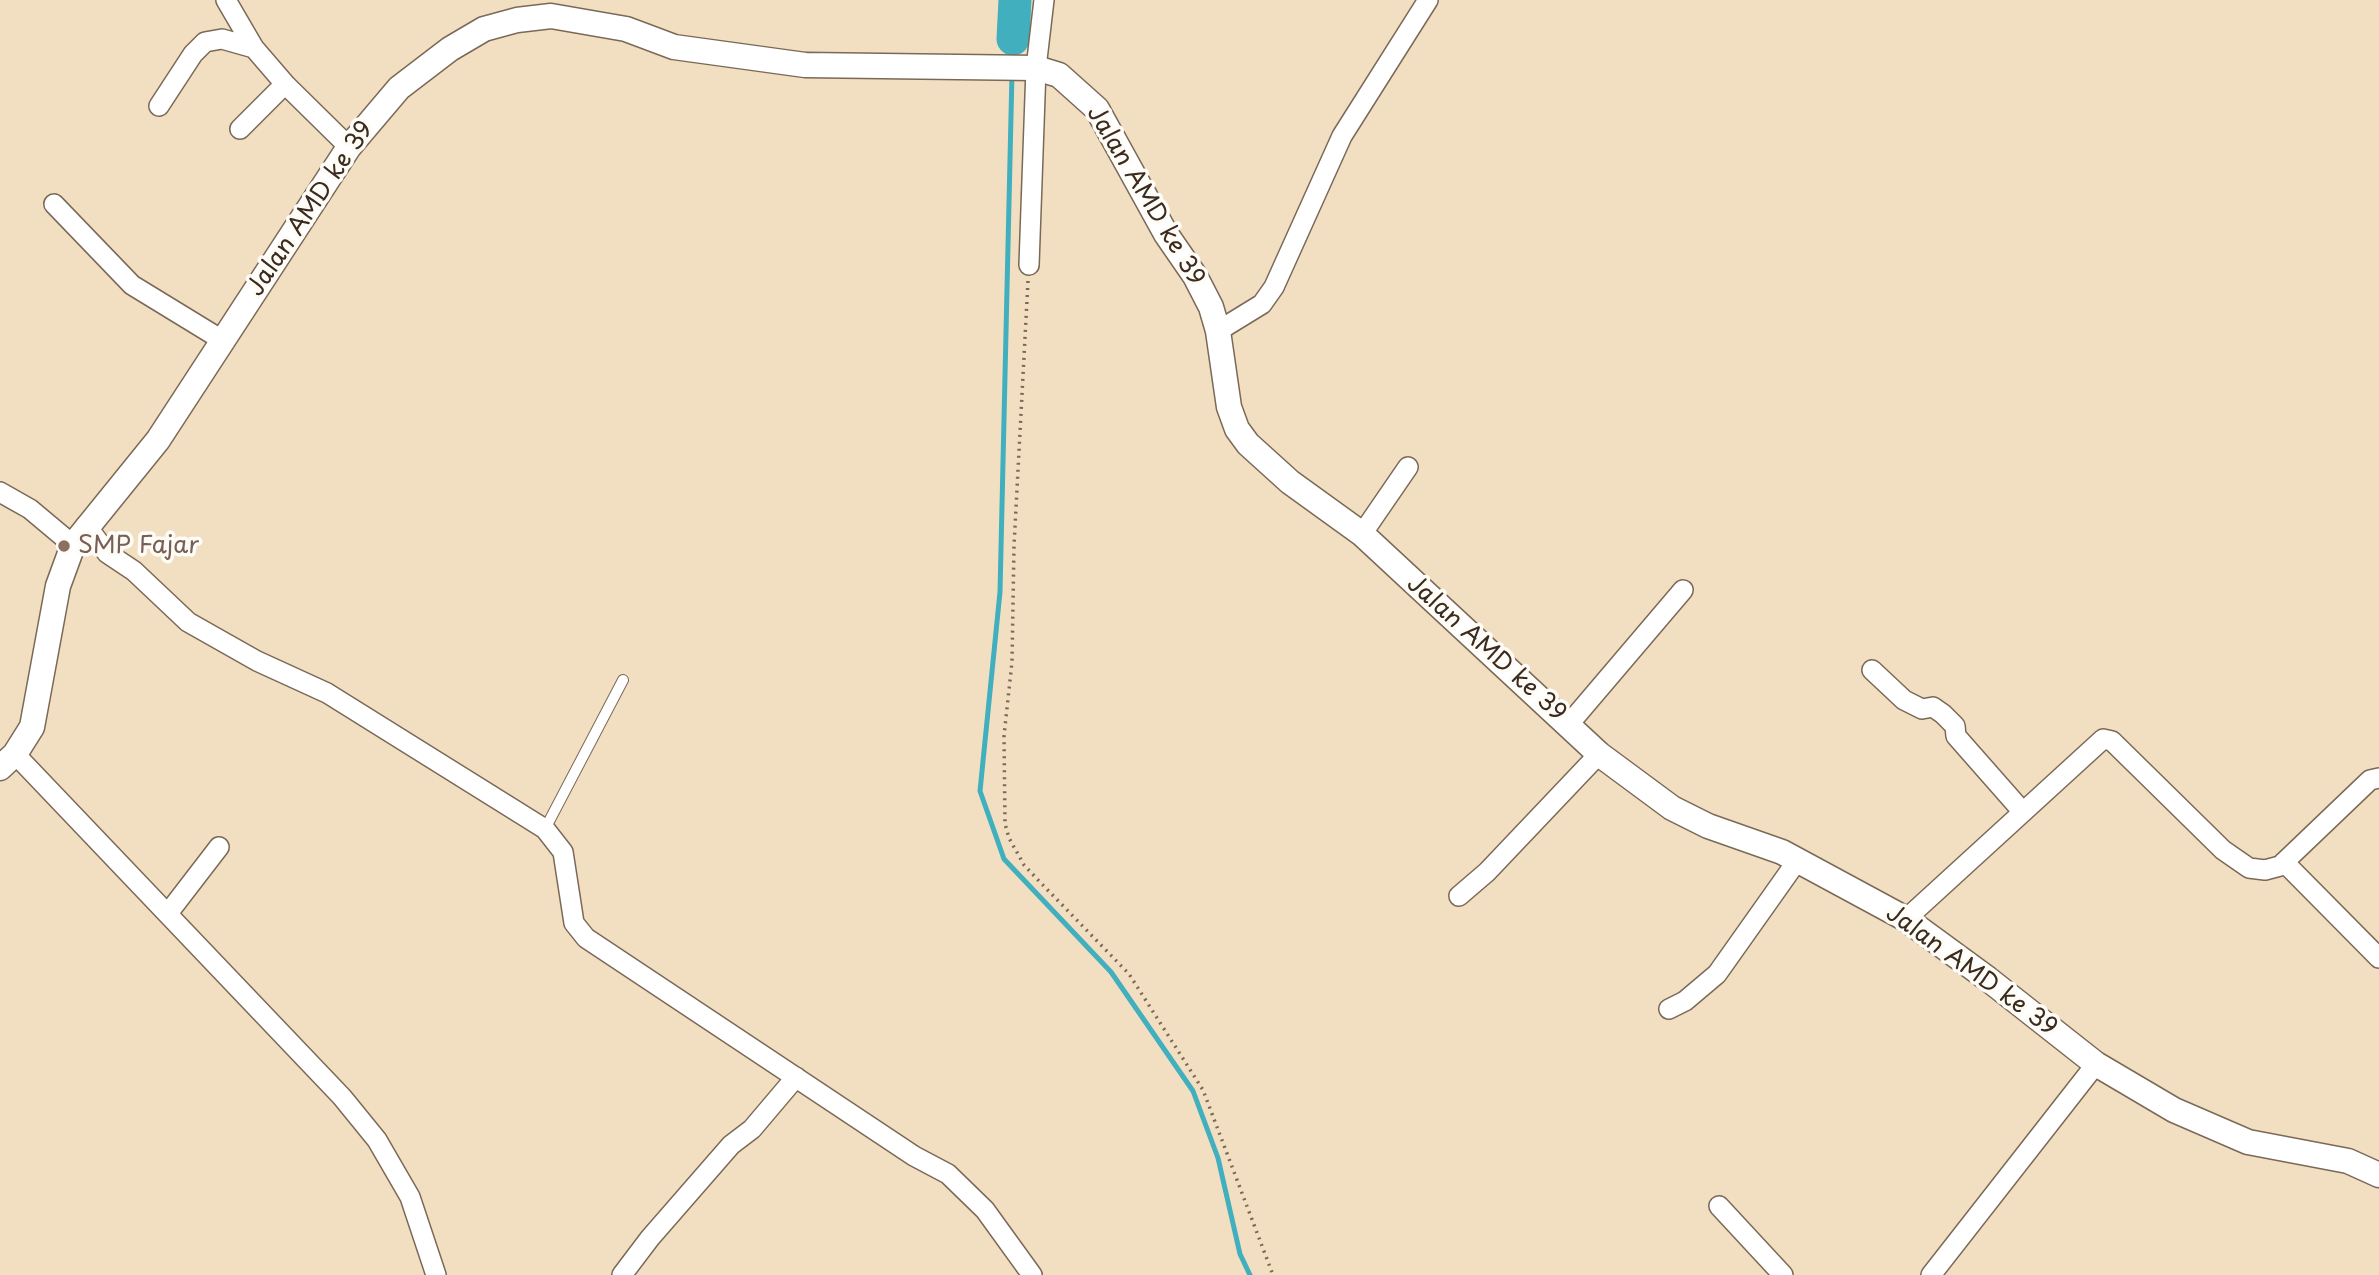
<!DOCTYPE html>
<html>
<head>
<meta charset="utf-8">
<style>
	body { margin:0 }
	canvas { display:block; background:#f2dfc2 }
</style>
</head>
<body>
<canvas width="2379" height="1275"></canvas>
<script>
const c = document.querySelector('canvas').getContext('2d');
c.lineJoin = 'round';
const toPath = rows => new Path2D(rows.map(r => 'M' + r).join(''));
function trace(path, color, width, dash) { c.strokeStyle = color; c.lineWidth = width; c.lineCap = dash ? 'butt' : 'round'; c.setLineDash(dash || []); c.stroke(path); }
function drawText(font, color, halo, rows, align = 'center') {
  c.font = font + ' "Playpen Sans",sans-serif'; c.lineWidth = 7; c.setLineDash([]); c.textBaseline = 'middle'; c.strokeStyle = halo; c.fillStyle = color; for (const [text, x, y, turn = 0] of rows) {
    c.save(); c.translate(x, y); c.rotate((+turn || 0) * Math.PI / 180); c.textAlign = isNaN(turn) ? turn : align; if (halo) c.strokeText(text, 0, 0); c.fillText(text, 0, 0); c.restore();
  }
}
trace(toPath([
	[1013,60,1013,39],
	[1012,73,1000,592,980,791,1004,859,1111,972,1193,1091,1218,1158,1240,1254,1250,1275]
]), '#41afbe', 5);
trace(toPath([
	[1013,39,1015,0]
]), '#41afbe', 33);
const service = toPath([
	[545,829,623,680]
]);
const minor = toPath([
	[226,0,254,48,285,84,349,147],
	[159,106,193,54,205,42,222,39,254,48],
	[240,129,285,84],
	[54,204,132,285,222,340],
	[1029,265,1036,68,1044,0],
	[1218,331,1262,304,1274,287,1342,136,1428,0],
	[0,492,30,509,73,545],
	[86,525,107,553,134,571,188,622,257,661,327,693,545,829,563,852,574,923,586,938,914,1156,948,1174,985,1210,1032,1275],
	[1362,534,1408,467],
	[1872,670,1904,700,1922,709,1933,707,1943,714,1955,726,1956,736,2022,811],
	[1569,724,1683,590],
	[15,754,342,1097,377,1140,410,1197,436,1275],
	[2284,862,2379,958],
	[1459,896,1487,872,1599,754],
	[169,912,219,847],
	[1906,919,2103,739,2112,741,2223,850,2249,868,2265,870,2280,866,2370,780,2379,778],
	[1669,1009,1685,1001,1717,974,1797,861],
	[1719,1206,1783,1275],
	[622,1275,650,1238,731,1145,752,1129,796,1077],
	[1931,1275,2096,1064]
]);
const tertiary = toPath([
	[0,768,15,754,32,727,58,586,73,545,158,440,349,147,399,88,450,49,484,29,517,20,551,16,626,29,674,47,805,65,1036,68,1059,75,1097,109,1166,234,1195,276,1211,307,1218,331,1229,407,1237,429,1248,444,1290,482,1362,534,1599,754,1672,808,1708,826,1782,852,1906,919,1988,979,2096,1064,2174,1110,2248,1142,2348,1161,2379,1175]
]);
trace(service, '#7b6957', 12);
trace(minor, '#7b6957', 22);
trace(tertiary, '#7b6957', 27);
trace(toPath([
	[1028,281,1014,546,1012,662,1004,736,1005,824,1009,838,1024,865,1039,881,1129,974,1203,1090,1273,1275]
]), '#7b6957', 3.5, [2, 5]);
trace(service, '#fff', 10);
trace(minor, '#fff', 19);
trace(tertiary, '#fff', 24);
for (const [x, y, r, color] of [
	[64,546,7,"#8d6e63"]
]) { const dot = new Path2D(); dot.arc(x, y, r, 0, 2 * Math.PI); c.fillStyle = color; c.fill(dot); trace(dot, '#fdfcf7', 2.5); }
drawText('24px', '#3b2a1e', '#fdfcf7', [
	["Jalan AMD ke 39",1145,196,59],
	["Jalan AMD ke 39",311,209,-56],
	["Jalan AMD ke 39",1486,649,42],
	["Jalan AMD ke 39",1971,971,36]
]);
drawText('24px', '#785e54', '#fdfcf7', [
	["SMP Fajar",78,546]
], 'left');
</script>
</body>
</html>
